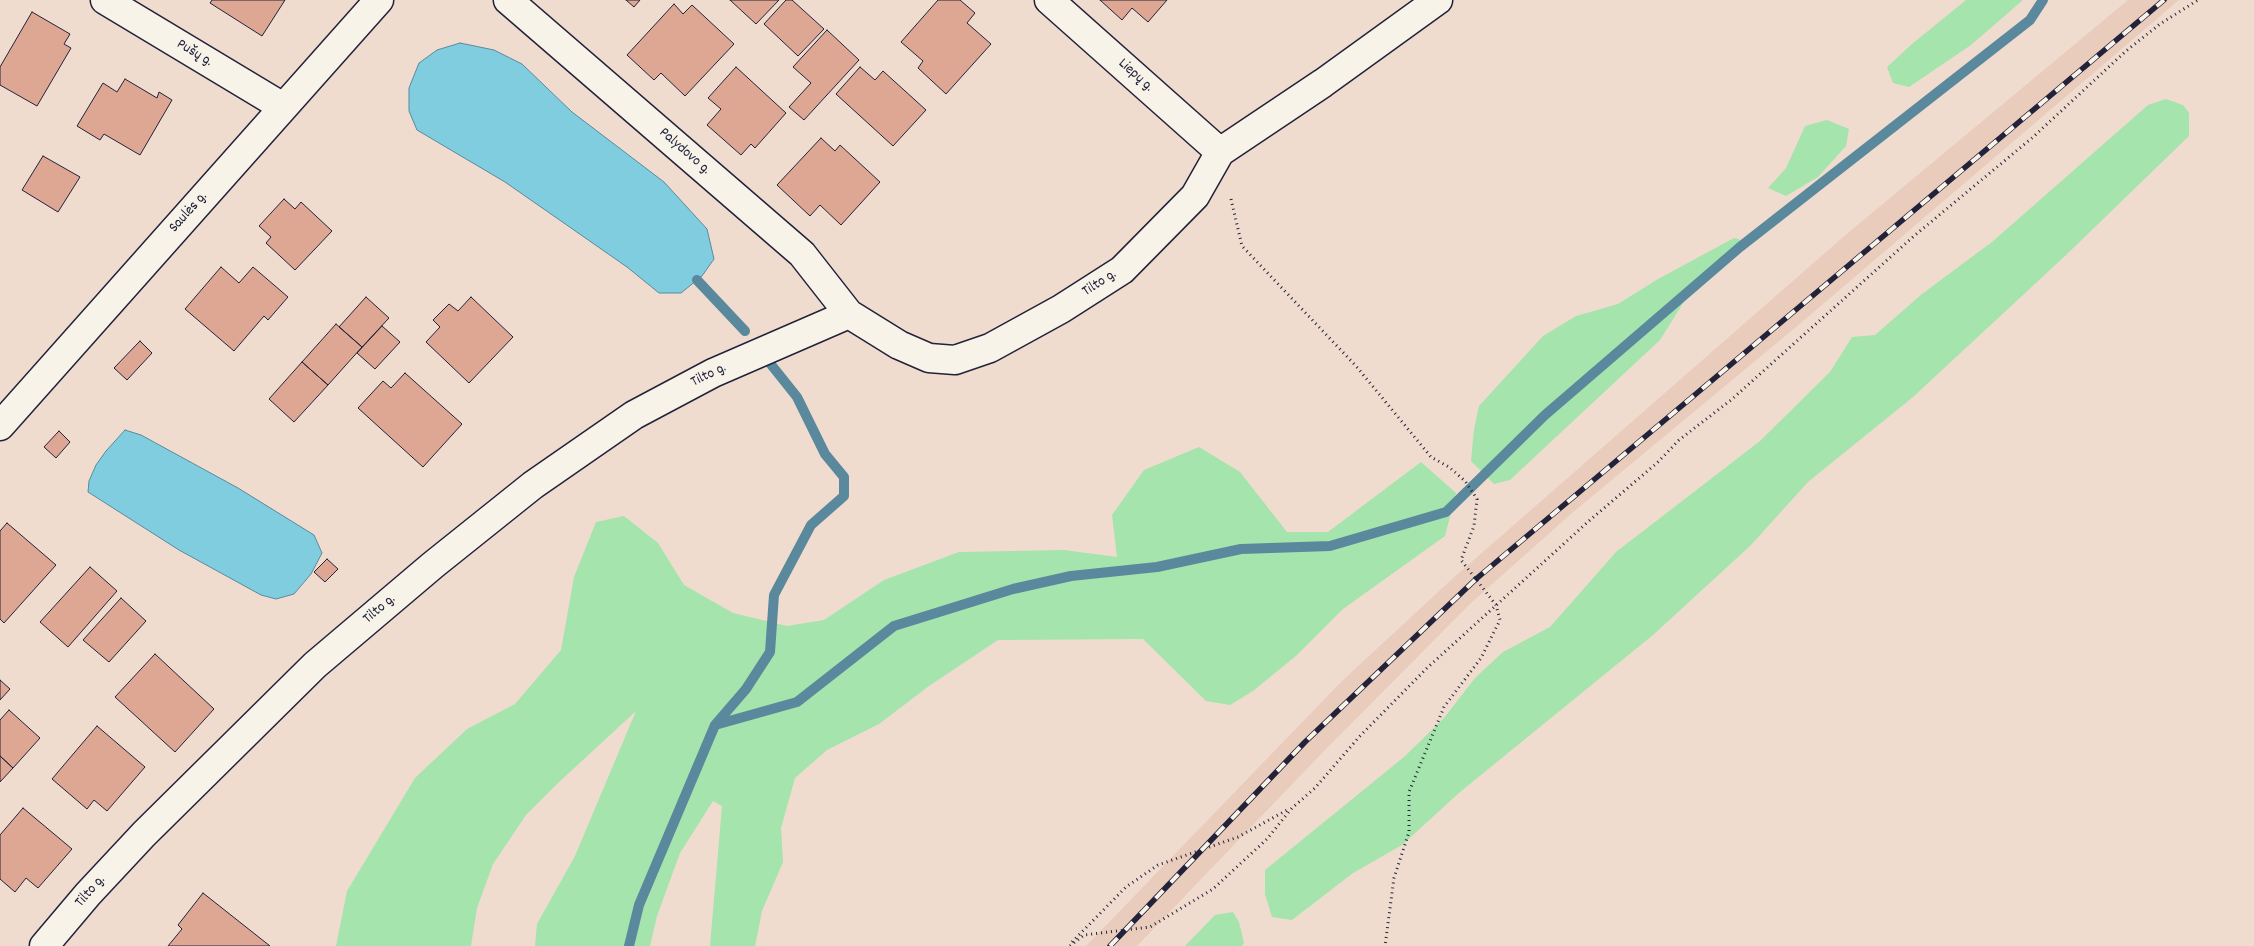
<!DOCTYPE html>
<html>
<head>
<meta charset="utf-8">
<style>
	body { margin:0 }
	canvas { display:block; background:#efdcce }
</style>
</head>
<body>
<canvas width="2254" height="946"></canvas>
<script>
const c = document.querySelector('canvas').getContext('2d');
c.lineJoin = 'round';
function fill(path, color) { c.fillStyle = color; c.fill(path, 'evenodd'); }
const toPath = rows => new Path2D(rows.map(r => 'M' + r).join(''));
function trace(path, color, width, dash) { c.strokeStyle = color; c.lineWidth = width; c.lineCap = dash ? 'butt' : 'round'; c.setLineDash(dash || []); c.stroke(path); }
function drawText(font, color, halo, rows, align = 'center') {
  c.font = font + ' Dekko,sans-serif'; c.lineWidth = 4; c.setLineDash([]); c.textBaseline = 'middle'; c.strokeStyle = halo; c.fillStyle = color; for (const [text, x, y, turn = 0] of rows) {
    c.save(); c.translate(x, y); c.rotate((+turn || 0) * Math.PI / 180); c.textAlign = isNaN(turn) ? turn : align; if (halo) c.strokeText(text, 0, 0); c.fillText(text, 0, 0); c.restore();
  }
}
fill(toPath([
	[2128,0,2179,0,1795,328,1572,513,1471,603,1326,749,1137,946,1086,946,1342,681,1452,579,1842,238]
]), '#eaccbc');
fill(toPath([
	[1966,0,2023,0,1971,45,1909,87,1893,83,1887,67,1912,44],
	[2166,99,2183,105,2189,113,2189,136,2065,256,1913,397,1808,482,1750,546,1653,635,1460,792,1402,845,1353,873,1292,920,1272,917,1265,894,1265,870,1404,757,1444,718,1475,678,1503,652,1550,627,1616,552,1760,441,1830,372,1852,337,1875,335,1922,294,1992,242,2148,105],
	[1827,120,1849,129,1846,146,1818,177,1786,196,1768,188,1786,168,1805,126],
	[1734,238,1739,239,1743,249,1685,300,1660,340,1510,480,1494,484,1471,461,1474,429,1479,406,1543,336,1576,316,1618,304,1658,279],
	[1199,447,1240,472,1287,532,1328,532,1421,462,1456,493,1445,536,1343,609,1297,655,1253,691,1230,705,1206,701,1143,639,998,640,929,686,879,724,827,750,795,778,781,828,783,862,762,911,755,946,710,946,722,806,713,801,680,853,657,916,650,946,535,946,537,924,575,856,636,711,557,784,526,815,493,864,477,908,471,946,336,946,347,891,415,778,467,729,515,704,561,650,574,577,596,522,624,516,658,543,684,585,733,613,787,626,824,620,884,580,959,552,1064,550,1117,557,1112,515,1144,470],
	[1233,912,1239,922,1244,943,1242,946,1185,946,1215,915]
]), '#a5e4ac');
const water = toPath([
	[460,43,494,50,522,64,572,112,664,182,707,229,714,259,702,276,681,293,659,293,627,267,505,182,417,130,409,111,409,88,419,63,437,50,460,43],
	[125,430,141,435,238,488,314,535,322,553,311,574,294,594,276,599,261,595,179,550,88,492,89,481,96,465,106,451,125,430]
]);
fill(water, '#80cddf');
trace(water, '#5a899d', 1);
trace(toPath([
	[697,280,745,331],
	[715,725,797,702,894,626,1013,589,1071,576,1157,567,1241,549,1330,546,1446,512,1545,415,1740,247,2030,20,2043,0],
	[629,946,639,905,715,725,746,689,770,652,774,595,811,525,844,496,844,477,825,454,797,397,769,362]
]), '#5a899d', 10);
const building = toPath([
	[212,0,285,0,262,36,210,3,212,0],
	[626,0,640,0,634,7,626,0],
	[730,0,779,0,756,24,730,0],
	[786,0,792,0,824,29,798,56,764,24,786,0],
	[938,0,960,0,975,13,967,23,991,44,946,94,918,68,923,61,901,42,938,0],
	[1100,0,1167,0,1148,22,1132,8,1122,20,1100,0],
	[674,4,683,14,692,5,734,44,685,96,661,73,654,80,627,55,674,4],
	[32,12,70,34,64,44,71,48,37,106,0,85,0,67,32,12],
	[827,30,859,60,804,120,789,107,811,83,793,67,827,30],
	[736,67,786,113,755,148,751,144,741,155,707,125,721,109,708,98,736,67],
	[860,67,875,80,883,71,926,110,893,146,836,94,860,67],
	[125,79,157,98,159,92,172,100,140,155,104,134,100,140,77,126,103,83,117,92,125,79],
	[821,138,835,151,840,145,880,182,841,225,820,205,810,216,777,185,821,138],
	[43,156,80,177,58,212,22,190,43,156],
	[284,199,295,209,301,202,332,231,295,270,266,243,271,237,259,226,284,199],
	[221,267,239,283,253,267,288,297,268,320,264,316,234,351,185,309,221,267],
	[366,297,389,318,362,347,339,327,366,297],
	[471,297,513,337,469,383,426,342,440,327,433,320,449,304,458,311,471,297],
	[336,324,362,347,328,385,302,362,336,324],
	[382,326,400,342,375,369,357,353,382,326],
	[140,341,152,353,127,380,114,368,140,341],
	[302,362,328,385,294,422,269,399,302,362],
	[405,373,462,424,423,467,358,408,383,381,391,388,405,373],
	[59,431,70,442,56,458,44,447,59,431],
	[7,523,56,565,4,623,0,619,0,531,7,523],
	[327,559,338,569,325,582,314,572,327,559],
	[90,567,117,591,68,647,40,622,90,567],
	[121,598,146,621,109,662,83,640,121,598],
	[155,654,214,709,175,752,115,697,155,654],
	[0,680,10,689,0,700,0,680],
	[9,710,40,738,13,768,0,756,0,720,9,710],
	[97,726,145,767,107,811,94,800,87,809,52,779,97,726],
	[0,756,13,768,0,782,0,756],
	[23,808,72,849,38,888,26,878,15,892,0,879,0,835,23,808],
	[203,893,270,946,168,946,182,929,178,925,203,893]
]);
fill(building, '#dda793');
trace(building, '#22223b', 1);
const street = toPath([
	[105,0,283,107],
	[508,0,802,254,849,314],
	[1049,0,1220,152],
	[0,426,379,0],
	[44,946,88,894,144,834,315,665,433,565,533,485,634,415,713,373,849,314,899,345,929,358,955,360,990,348,1061,309,1122,270,1195,196,1220,152,1323,83,1438,0]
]);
trace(street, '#22223b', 31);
trace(toPath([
	[1231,199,1242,246,1356,366,1431,457,1449,467,1465,481,1477,499,1474,526,1461,560,1496,605,1500,620,1481,658,1444,707,1409,792,1409,832,1394,878,1385,946],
	[1072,942,1126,887,1158,865,1238,837,1289,809],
	[1070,946,1084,935,1150,927,1213,889,1267,839,1292,808,1315,788,1359,737,1427,668,1590,520,1657,463,1679,440,1731,400,1914,236,2032,138,2126,51,2160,24,2198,0]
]), '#22223b', 3, [1, 4]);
trace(street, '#f7f3e8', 28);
const rail = toPath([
	[1110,946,1305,742,1476,579,2164,0]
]);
trace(rail, '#22223b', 5.5);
trace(rail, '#f7f3e8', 4, [11]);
drawText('15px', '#22223b', '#f7f3e8', [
	["Pušų g.",194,54,31],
	["Liepų g.",1135,76,42],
	["Palydovo g.",684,152,41],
	["Saulės g.",189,213,-48],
	["Tilto g.",1100,284,-33],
	["Tilto g.",709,376,-26],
	["Tilto g.",380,610,-40],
	["Tilto g.",91,892,-48]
]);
</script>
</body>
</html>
